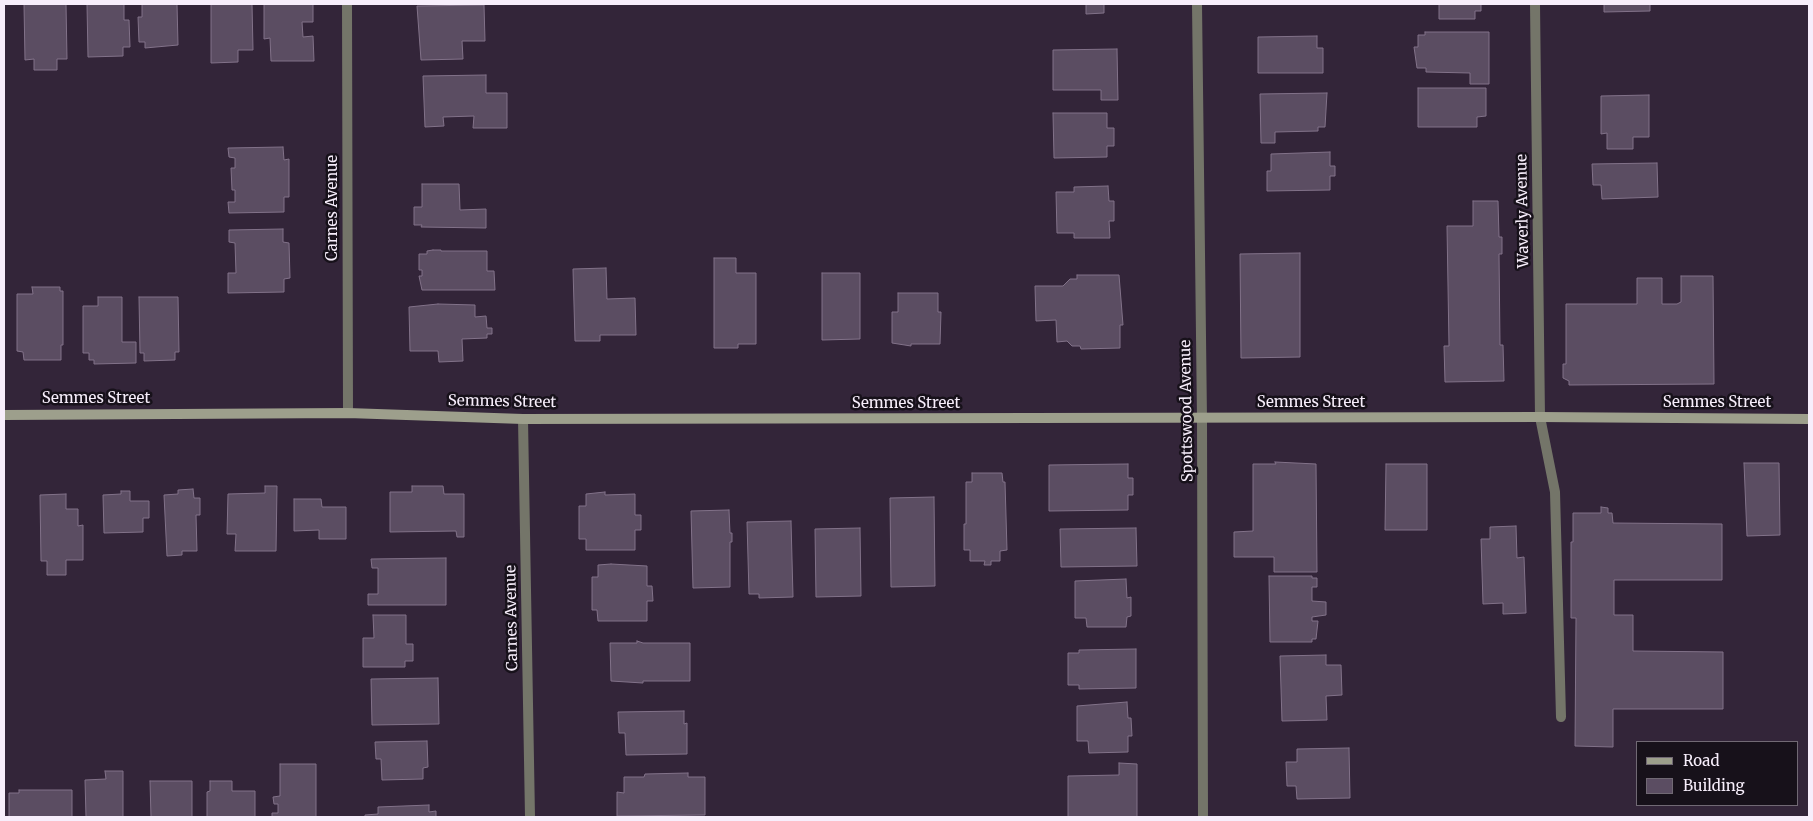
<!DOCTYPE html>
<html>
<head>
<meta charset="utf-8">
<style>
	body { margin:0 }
	#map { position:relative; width:1813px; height:821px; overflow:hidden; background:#332539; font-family:Merriweather,serif }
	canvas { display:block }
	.frame { position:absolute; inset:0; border:5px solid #f7eefb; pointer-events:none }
	.legend { position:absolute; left:1636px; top:741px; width:162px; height:65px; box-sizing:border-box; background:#17111a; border:1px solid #716974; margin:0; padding:6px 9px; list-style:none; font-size:15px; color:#f7eefb }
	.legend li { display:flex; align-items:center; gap:10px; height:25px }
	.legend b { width:25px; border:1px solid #716974 }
</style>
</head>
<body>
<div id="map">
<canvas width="1813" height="821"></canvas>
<div class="frame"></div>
<ul class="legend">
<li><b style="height:6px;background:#9d9f8c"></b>Road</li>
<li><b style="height:14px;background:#5b4d62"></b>Building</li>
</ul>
</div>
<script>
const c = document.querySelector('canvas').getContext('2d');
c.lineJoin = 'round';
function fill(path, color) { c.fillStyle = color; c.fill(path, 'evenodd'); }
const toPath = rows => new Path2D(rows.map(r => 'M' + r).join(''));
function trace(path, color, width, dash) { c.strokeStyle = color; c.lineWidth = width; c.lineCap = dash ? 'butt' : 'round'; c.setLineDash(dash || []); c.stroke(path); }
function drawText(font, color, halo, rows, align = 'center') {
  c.font = font + ' Merriweather,serif'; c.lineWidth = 5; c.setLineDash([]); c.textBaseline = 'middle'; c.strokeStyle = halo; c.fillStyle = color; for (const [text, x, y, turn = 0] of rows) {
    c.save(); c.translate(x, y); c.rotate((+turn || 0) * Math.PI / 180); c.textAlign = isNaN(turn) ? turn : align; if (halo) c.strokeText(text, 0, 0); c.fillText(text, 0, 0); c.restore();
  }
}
const building = toPath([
	[24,4,66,4,67,59,57,59,57,70,34,70,34,59,25,60,24,4],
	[87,4,124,4,124,20,129,20,130,47,123,47,123,56,88,57,87,4],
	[142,4,177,4,178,45,145,48,145,42,139,42,138,17,142,17,142,4],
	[211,4,252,4,253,50,238,50,238,62,211,63,211,4],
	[264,4,313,4,313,22,302,22,303,37,313,36,314,61,271,61,270,38,264,39,264,4],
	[1086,4,1104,4,1104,13,1086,14,1086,4],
	[1439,4,1481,4,1481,11,1475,11,1475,19,1439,19,1439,4],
	[1604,4,1650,4,1650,11,1604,12,1604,4],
	[484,5,485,41,462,41,463,59,421,60,417,6,484,5],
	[1425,32,1489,32,1489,84,1470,84,1470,73,1426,72,1426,68,1417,68,1414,47,1418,47,1418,35,1425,35,1425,32],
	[1317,36,1317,48,1323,48,1323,73,1258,73,1258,37,1317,36],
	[1117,49,1118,100,1101,100,1101,90,1053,90,1053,50,1117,49],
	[486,75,486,93,507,93,507,128,473,128,474,116,443,117,444,126,425,127,423,76,486,75],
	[1418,88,1486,88,1486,116,1477,117,1477,127,1418,127,1418,88],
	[1327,93,1325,127,1318,127,1318,131,1275,132,1275,143,1261,143,1260,94,1327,93],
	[1649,95,1649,137,1633,137,1633,149,1607,149,1607,133,1601,134,1601,96,1649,95],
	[1053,113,1107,113,1107,128,1114,128,1114,146,1107,146,1107,157,1054,158,1053,113],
	[283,147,284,160,289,159,289,197,284,197,284,212,229,213,228,202,235,202,235,190,232,190,231,168,235,168,235,158,229,157,228,148,283,147],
	[1330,152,1330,166,1335,166,1335,176,1330,176,1330,190,1267,191,1267,171,1271,171,1271,154,1330,152],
	[1657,163,1658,197,1602,199,1601,185,1593,185,1592,164,1657,163],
	[422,184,459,184,460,210,486,209,486,228,421,227,422,225,414,225,414,207,422,207,422,184],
	[1108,186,1109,201,1114,201,1114,221,1109,221,1110,238,1074,238,1074,233,1057,233,1056,192,1074,192,1074,187,1108,186],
	[1473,201,1498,201,1499,237,1502,237,1502,254,1499,254,1500,345,1503,345,1504,381,1445,382,1444,346,1449,346,1447,226,1473,226,1473,201],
	[283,229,283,242,289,243,290,278,284,279,284,292,228,293,228,273,236,273,235,243,229,242,229,230,283,229],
	[433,250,441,250,441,251,487,251,487,271,494,271,495,290,422,290,419,276,422,276,422,270,419,270,419,254,427,254,427,251,433,250],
	[1300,253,1300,357,1241,358,1240,254,1300,253],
	[714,258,736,258,736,273,756,273,756,344,738,344,738,348,714,348,714,258],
	[606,268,607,299,635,298,636,335,600,335,600,341,575,341,573,269,606,268],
	[822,273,860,273,860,339,822,340,822,273],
	[1077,275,1119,275,1123,325,1120,325,1120,348,1081,349,1080,346,1072,346,1067,341,1057,342,1056,320,1036,321,1035,286,1063,286,1070,279,1077,279,1077,275],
	[1681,276,1713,276,1714,384,1569,385,1569,381,1563,378,1563,364,1566,364,1566,304,1637,304,1637,278,1662,278,1662,304,1677,304,1681,302,1681,276],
	[32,287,60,287,60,291,63,291,63,345,61,345,61,360,24,360,23,352,17,351,17,294,33,294,32,287],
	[898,293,938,293,938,312,941,312,940,344,911,344,911,346,892,343,892,312,898,312,898,293],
	[98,297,122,297,122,342,136,342,136,363,94,364,94,360,89,360,89,353,83,353,83,306,98,306,98,297],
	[139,297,178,297,179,352,175,352,175,360,144,361,144,353,140,353,139,297],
	[438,304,475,305,475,317,486,316,487,328,492,328,492,334,487,334,487,338,462,339,463,361,439,362,438,351,410,351,409,307,438,304],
	[1275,462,1316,464,1317,572,1274,572,1274,557,1234,557,1234,532,1253,531,1253,464,1276,464,1275,462],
	[1744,463,1779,463,1780,535,1747,536,1744,463],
	[1128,464,1128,478,1133,478,1133,495,1128,495,1128,510,1049,511,1049,465,1128,464],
	[1386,464,1427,464,1427,530,1385,530,1386,464],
	[972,473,1002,473,1003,482,1005,482,1007,550,1000,551,1000,561,991,561,991,565,984,565,985,561,970,561,970,550,964,550,964,524,966,524,966,482,972,482,972,473],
	[265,486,277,486,276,551,235,551,236,534,227,534,228,494,265,493,265,486],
	[412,486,443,486,444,494,464,494,464,537,457,537,456,531,390,532,390,492,412,492,412,486],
	[193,489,194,498,200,498,200,515,196,515,197,551,182,551,182,555,167,556,164,495,178,494,178,490,193,489],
	[121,491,130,491,130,501,149,501,149,518,143,518,143,532,104,533,103,495,121,494,121,491],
	[605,492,605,495,635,494,635,515,641,515,641,530,635,530,635,550,586,550,586,539,579,539,579,506,586,506,586,494,605,492],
	[66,494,66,509,78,509,78,526,83,525,83,560,66,560,66,575,47,575,47,561,41,561,40,495,66,494],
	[934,497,935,586,891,587,890,498,934,497],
	[294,499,321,499,322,507,346,507,346,539,319,539,319,530,294,531,294,499],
	[1601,507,1608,508,1608,513,1612,513,1613,523,1722,524,1722,580,1614,580,1614,615,1633,615,1633,651,1723,652,1723,709,1613,709,1613,747,1575,746,1576,618,1571,618,1571,542,1573,542,1573,513,1601,513,1601,507],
	[729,510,730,533,732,533,732,542,730,542,730,587,693,588,691,511,729,510],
	[791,521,793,597,759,598,759,594,749,594,747,522,791,521],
	[1516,526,1517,558,1524,557,1526,613,1503,614,1503,603,1483,604,1481,539,1490,539,1490,527,1516,526],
	[860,528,861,596,816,597,815,529,860,528],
	[1136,528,1137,566,1061,567,1060,529,1136,528],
	[446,558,446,605,368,605,368,594,378,594,378,568,372,568,371,559,446,558],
	[611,564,647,566,647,586,652,586,653,601,647,601,647,621,598,621,597,610,592,610,592,577,598,577,598,565,611,564],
	[1269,576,1312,576,1312,578,1317,578,1317,587,1312,587,1312,601,1326,602,1326,615,1312,617,1312,621,1318,621,1316,639,1312,639,1312,642,1270,642,1269,576],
	[1126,579,1127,598,1131,597,1131,616,1127,617,1126,627,1087,627,1086,618,1075,618,1075,581,1126,579],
	[373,615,406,615,406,644,413,644,413,661,405,661,405,667,363,667,363,638,374,638,373,615],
	[637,641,643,643,690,643,690,681,643,681,643,683,611,681,610,643,637,643,637,641],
	[1136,649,1136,688,1079,689,1079,685,1068,685,1068,653,1079,653,1079,650,1136,649],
	[1326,655,1326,665,1341,665,1342,695,1326,696,1327,720,1282,721,1280,656,1326,655],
	[438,678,439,724,372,725,371,679,438,678],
	[1127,702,1128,718,1131,718,1132,736,1128,736,1128,752,1089,753,1088,741,1077,741,1077,706,1127,702],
	[684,711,684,724,687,723,687,754,626,755,625,733,619,733,618,712,684,711],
	[427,741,428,767,423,768,423,779,382,780,381,759,376,759,375,742,427,741],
	[1349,748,1350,798,1297,799,1296,786,1287,786,1286,762,1297,762,1297,749,1349,748],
	[1119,763,1137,764,1137,817,1068,817,1068,776,1119,775,1119,763],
	[280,764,316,764,316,817,272,817,272,813,278,813,278,804,274,804,273,797,280,796,280,764],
	[105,771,123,771,123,817,86,817,85,780,106,779,105,771],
	[688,773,688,777,705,777,705,815,617,816,617,792,624,793,624,777,644,777,645,774,688,773],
	[150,781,192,781,192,817,151,817,150,781],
	[210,781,232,781,232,791,255,791,255,817,207,817,207,792,210,791,210,781],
	[19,790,72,790,72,817,9,817,9,793,19,793,19,790],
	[429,805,429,812,436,811,436,817,365,817,365,815,378,814,378,807,429,805]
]);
fill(building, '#5b4d62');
trace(building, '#827289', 1);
trace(toPath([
	[1540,417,1555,492,1561,717]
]), '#747569', 10);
trace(toPath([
	[347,4,348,413],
	[1535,4,1540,417],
	[523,419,530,817]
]), '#747569', 10);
trace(toPath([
	[1197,4,1202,419,1203,817]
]), '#747569', 10);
trace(toPath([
	[4,415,348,413,523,419,1540,417,1809,419]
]), '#9d9f8c', 10);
drawText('15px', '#f7eefb', '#17111a', [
	["Carnes Avenue",333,208,-90],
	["Waverly Avenue",1523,211,-91],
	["Semmes Street",96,399],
	["Semmes Street",502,402,1],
	["Semmes Street",1311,403],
	["Semmes Street",1717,403],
	["Semmes Street",906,404],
	["Spottswood Avenue",1187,411,-91],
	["Carnes Avenue",512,618,-91]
]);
</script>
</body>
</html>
